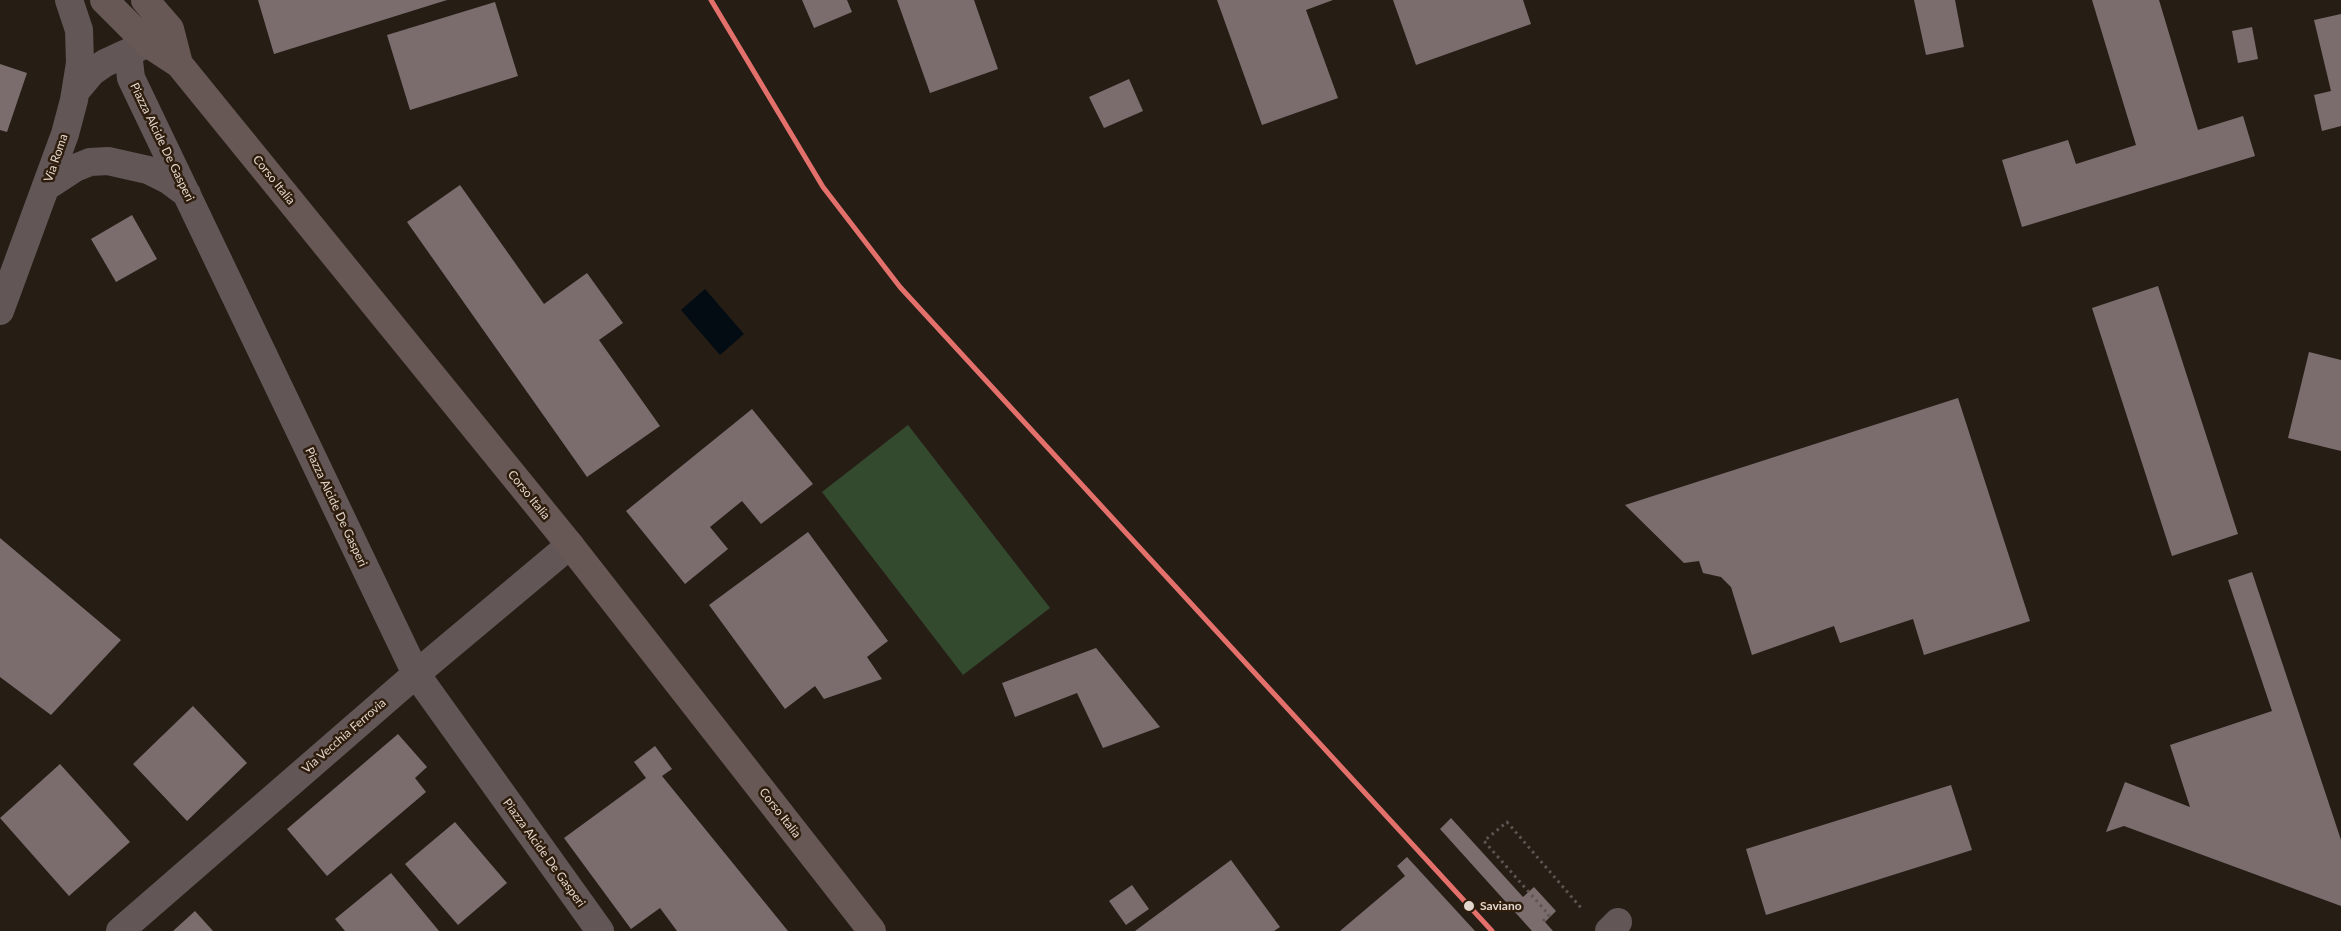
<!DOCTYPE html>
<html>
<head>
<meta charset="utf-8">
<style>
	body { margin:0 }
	canvas { display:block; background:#261d15 }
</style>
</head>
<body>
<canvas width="2341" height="931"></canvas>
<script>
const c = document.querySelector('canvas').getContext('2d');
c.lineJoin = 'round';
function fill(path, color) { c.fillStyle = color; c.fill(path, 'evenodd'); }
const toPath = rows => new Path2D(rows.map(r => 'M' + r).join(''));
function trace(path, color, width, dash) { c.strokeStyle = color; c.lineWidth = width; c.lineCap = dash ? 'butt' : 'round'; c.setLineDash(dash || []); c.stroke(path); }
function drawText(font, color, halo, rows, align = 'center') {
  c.font = font + ' Lato,sans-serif'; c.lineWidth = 5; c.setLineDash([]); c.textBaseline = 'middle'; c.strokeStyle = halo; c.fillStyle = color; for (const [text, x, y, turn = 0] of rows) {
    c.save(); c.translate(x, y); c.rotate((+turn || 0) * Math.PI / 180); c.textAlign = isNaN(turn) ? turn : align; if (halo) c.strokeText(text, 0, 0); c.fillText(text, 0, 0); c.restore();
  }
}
fill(toPath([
	[908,425,1050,608,963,675,822,492]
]), '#344a2f');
fill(toPath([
	[705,289,744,334,720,355,681,310]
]), '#030b13');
fill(toPath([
	[258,0,447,0,274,54],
	[802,0,847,0,852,12,814,28],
	[897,0,974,0,998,69,930,93],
	[1217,0,1333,0,1306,10,1338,98,1262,125],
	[1393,0,1523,0,1531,24,1416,65],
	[1914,0,1955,0,1964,47,1926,55],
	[2092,0,2159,0,2198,130,2243,116,2255,156,2022,227,2002,160,2068,140,2076,164,2136,145],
	[495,2,518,76,410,110,387,35],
	[2341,14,2341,126,2322,131,2314,95,2331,91,2314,20],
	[2252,27,2258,59,2238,63,2232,31],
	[0,64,27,73,7,132,0,130],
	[1129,79,1143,111,1104,128,1089,97],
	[460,185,544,304,587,273,623,323,599,340,660,426,587,477,407,222],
	[132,215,157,259,116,282,91,239],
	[2158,286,2238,534,2172,556,2092,308],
	[2309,352,2341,360,2341,451,2288,438],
	[1958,398,2030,621,1924,655,1913,619,1840,643,1834,626,1752,655,1731,587,1721,577,1703,573,1699,561,1684,563,1625,505],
	[752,409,813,484,761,524,742,501,710,527,728,549,685,584,626,511],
	[808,532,888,641,867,657,882,679,824,699,815,686,785,709,709,605],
	[0,538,121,640,51,715,0,677],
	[2252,572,2341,840,2341,906,2124,826,2106,832,2125,782,2190,807,2170,745,2272,711,2228,580],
	[1096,648,1160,727,1103,748,1077,693,1015,717,1002,683],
	[193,706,247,763,187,821,133,764],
	[398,734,427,767,415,778,426,792,327,876,287,829],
	[655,746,672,769,662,776,788,931,677,931,660,908,631,929,564,838,646,778,634,762],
	[60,764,130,842,69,896,0,818],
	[1951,785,1972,850,1766,915,1746,849],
	[1451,818,1523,897,1534,887,1556,911,1545,922,1553,931,1532,931,1440,829],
	[455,822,507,883,458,925,405,864],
	[1407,857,1475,931,1340,931,1405,876,1397,866],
	[1231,860,1280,927,1274,931,1135,931],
	[391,873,439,931,345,931,335,919],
	[1132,885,1149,909,1126,925,1109,901],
	[195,911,213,931,173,931]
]), '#7b6d6e');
trace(toPath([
	[1543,921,1549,915,1484,841,1507,822,1582,909]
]), '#5f5452', 3, [2.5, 4]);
trace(toPath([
	[128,53,131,78,416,674,600,931],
	[76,91,92,72,105,63,142,46],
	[46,187,75,168,90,162,108,161,148,170,168,180,187,194],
	[0,311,65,134,74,100,80,63,79,30,69,0],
	[120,931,416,674,570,545],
	[1609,931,1618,922]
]), '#635656', 28);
trace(toPath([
	[104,0,147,43,179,64,570,545,872,931],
	[145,0,170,29,179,64]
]), '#675856', 28);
trace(toPath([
	[711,0,823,187,900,287,1492,931]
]), '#e4706c', 5);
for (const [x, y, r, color] of [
	[1469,906,6,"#e3d7cd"]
]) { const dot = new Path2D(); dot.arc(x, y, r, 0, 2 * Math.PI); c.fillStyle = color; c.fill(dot); trace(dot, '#2e1d0d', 2); }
drawText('12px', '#e3d7cd', '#2e1d0d', [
	["Piazza Alcide De Gasperi",162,142,64],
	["Via Roma",56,158,-71],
	["Corso Italia",274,180,51],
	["Corso Italia",529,495,51],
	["Piazza Alcide De Gasperi",336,507,65],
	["Via Vecchia Ferrovia",344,736,-41],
	["Corso Italia",780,813,52],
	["Piazza Alcide De Gasperi",544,853,54]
]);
drawText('bold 12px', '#e3d7cd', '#2e1d0d', [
	["Saviano",1480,906]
], 'left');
</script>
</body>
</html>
